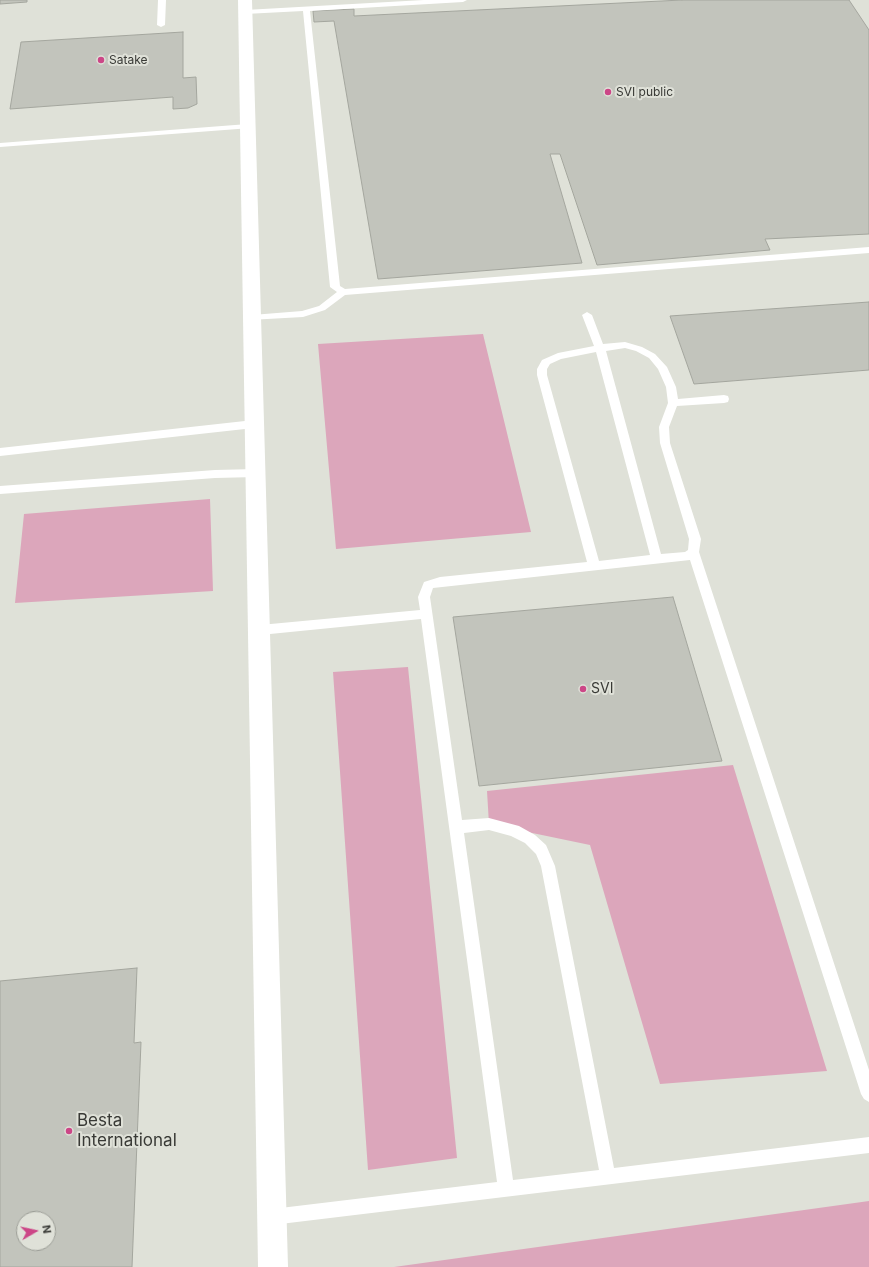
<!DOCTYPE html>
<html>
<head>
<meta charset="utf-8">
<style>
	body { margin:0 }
	#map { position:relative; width:869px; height:1267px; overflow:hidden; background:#dfe1d8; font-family:Inter,sans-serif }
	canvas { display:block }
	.north { position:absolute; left:16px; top:1211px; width:40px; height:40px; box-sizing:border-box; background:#dfe1d8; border:1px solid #9c9e97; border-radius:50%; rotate:81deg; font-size:11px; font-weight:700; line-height:16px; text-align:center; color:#383935 }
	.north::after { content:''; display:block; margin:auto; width:14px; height:18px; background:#cc4687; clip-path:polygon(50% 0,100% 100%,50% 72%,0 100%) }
</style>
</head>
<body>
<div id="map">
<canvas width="869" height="1267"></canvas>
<div class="north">N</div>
</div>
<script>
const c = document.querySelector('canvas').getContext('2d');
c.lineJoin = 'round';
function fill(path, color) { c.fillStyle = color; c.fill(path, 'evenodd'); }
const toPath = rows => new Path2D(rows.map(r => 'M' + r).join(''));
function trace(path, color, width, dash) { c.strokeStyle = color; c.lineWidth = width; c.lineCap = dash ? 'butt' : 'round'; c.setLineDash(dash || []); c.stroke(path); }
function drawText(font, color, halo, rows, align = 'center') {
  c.font = font + ' Inter,sans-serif'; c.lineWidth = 4; c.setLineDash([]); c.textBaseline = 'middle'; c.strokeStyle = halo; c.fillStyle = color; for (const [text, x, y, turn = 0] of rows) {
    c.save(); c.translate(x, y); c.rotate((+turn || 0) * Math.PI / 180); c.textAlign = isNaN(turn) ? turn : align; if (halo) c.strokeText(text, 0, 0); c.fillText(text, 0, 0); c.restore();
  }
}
fill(toPath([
	[483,334,531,532,336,549,318,344],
	[210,499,213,591,15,603,24,514],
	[408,667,457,1158,368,1170,333,672],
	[733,765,827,1071,660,1084,590,845,489,824,487,791],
	[869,1201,869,1267,394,1267]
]), '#dca6bb');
const building = toPath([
	[0,0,27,0,27,2,0,4,0,0],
	[682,0,849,0,869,30,869,234,765,239,770,250,597,265,560,154,550,154,582,263,378,279,334,21,314,22,313,11,354,9,354,16,682,0],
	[183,32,183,78,196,77,197,104,188,108,173,109,173,97,10,109,21,42,183,32],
	[869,302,869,370,694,384,670,316,869,302],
	[673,597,722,761,479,786,453,617,673,597],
	[137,968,134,1043,141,1042,132,1267,0,1267,0,981,137,968],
	[24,1219,48,1219,48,1243,24,1243,24,1219]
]);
fill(building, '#c2c4bc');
trace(building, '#a4a69e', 1);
fill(toPath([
	[158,0,166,0,165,25,161,27,157,25,158,0],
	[424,0,467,0,463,2,310,11,340,286,345,289,869,247,869,253,345,295,325,310,303,317,249,320,247,318,249,316,252,315,302,311,319,306,337,292,330,287,303,11,245,14,241,12,245,10,424,0],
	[248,124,252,126,251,128,0,147,0,143,248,124],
	[587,312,592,315,603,344,625,342,642,347,655,354,667,367,676,387,678,399,724,395,728,396,729,399,728,402,724,403,677,406,669,427,670,443,701,539,699,552,869,1070,869,1102,864,1099,861,1094,690,560,433,588,430,597,462,820,489,818,519,826,535,835,546,845,555,866,614,1168,869,1137,869,1153,272,1225,266,1223,264,1217,266,1211,272,1209,497,1182,421,619,260,635,256,633,254,630,256,627,260,625,420,610,418,597,424,582,440,577,587,562,537,375,537,369,542,360,558,353,594,346,582,315,587,312],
	[625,348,636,351,649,358,658,369,666,387,668,403,659,427,660,443,689,539,688,550,685,552,661,554,606,351,625,348],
	[596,352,650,555,599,561,547,375,547,369,550,364,561,359,596,352],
	[489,830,511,836,525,843,536,854,541,866,599,1170,513,1180,464,833,489,830],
	[254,420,258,421,259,424,258,427,254,428,0,456,0,448,254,420],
	[256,469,260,470,261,473,260,476,256,477,215,478,0,494,0,486,215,470,256,469]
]), '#fff');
fill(toPath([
	[238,0,252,0,288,1267,258,1267,238,0]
]), '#fff');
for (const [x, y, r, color] of [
	[101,60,4,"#cc4687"],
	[608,92,4,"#cc4687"],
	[583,689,4,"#cc4687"],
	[69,1131,4,"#cc4687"]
]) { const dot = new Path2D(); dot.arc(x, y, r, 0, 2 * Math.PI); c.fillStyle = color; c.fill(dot); trace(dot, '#dfe1d8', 1.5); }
drawText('12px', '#383935', '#dfe1d8', [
	["Satake",109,60],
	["SVI public",616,92]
], 'left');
drawText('14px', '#383935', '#dfe1d8', [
	["SVI",591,689]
], 'left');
drawText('17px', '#383935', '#dfe1d8', [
	["Besta",77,1121],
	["International",77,1141]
], 'left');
</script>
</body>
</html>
